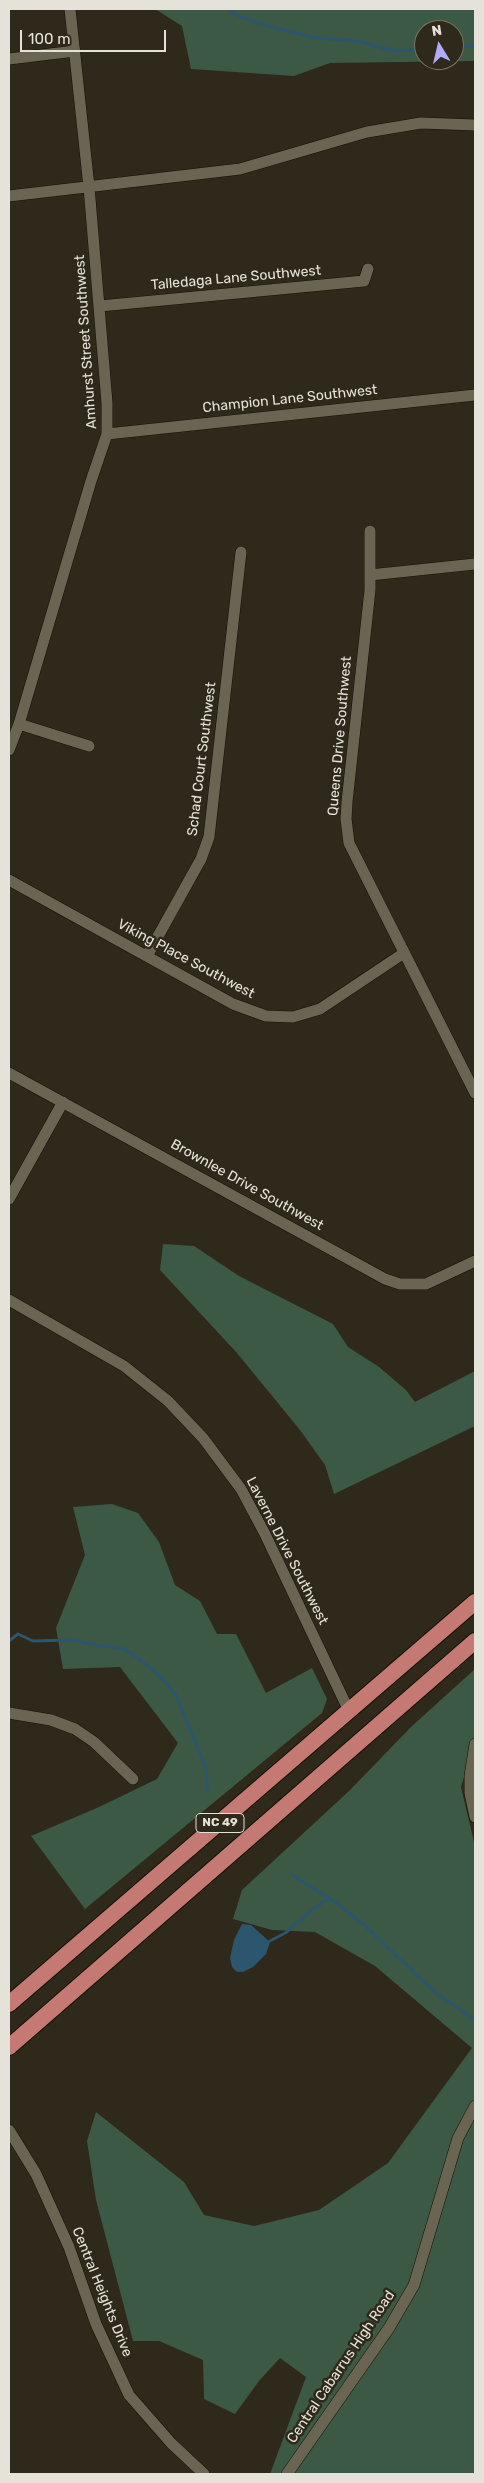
<!DOCTYPE html>
<html>
<head>
<meta charset="utf-8">
<style>
	body { margin:0 }
	#map { position:relative; width:484px; height:2483px; overflow:hidden; background:#2e291a; font-family:Rubik,sans-serif }
	canvas { display:block }
	.frame { position:absolute; inset:0; border:10px solid #e5e2d9; pointer-events:none }
	.north { position:absolute; left:414px; top:20px; width:50px; height:50px; box-sizing:border-box; background:#2e291a; border:1px solid #777366; border-radius:50%; rotate:351deg; font-size:14px; font-weight:700; line-height:20px; text-align:center; color:#e5e2d9 }
	.north::after { content:''; display:block; margin:auto; width:18px; height:22px; background:#b2adfa; clip-path:polygon(50% 0,100% 100%,50% 72%,0 100%) }
	.scale { position:absolute; left:20px; top:30px; width:146px; height:22px; box-sizing:border-box; border:2px solid #e5e2d9; border-top:0; padding-left:6px; font-size:15px; line-height:18px; white-space:nowrap; color:#e5e2d9; -webkit-text-stroke:4px #2e291a; paint-order:stroke }
</style>
</head>
<body>
<div id="map">
<canvas width="484" height="2483"></canvas>
<div class="frame"></div>
<div class="north">N</div>
<div class="scale">100 m</div>
</div>
<script>
const c = document.querySelector('canvas').getContext('2d');
c.lineJoin = 'round';
function fill(path, color) { c.fillStyle = color; c.fill(path, 'evenodd'); }
const toPath = rows => new Path2D(rows.map(r => 'M' + r).join(''));
function trace(path, color, width, dash) { c.strokeStyle = color; c.lineWidth = width; c.lineCap = dash ? 'butt' : 'round'; c.setLineDash(dash || []); c.stroke(path); }
function drawText(font, color, halo, rows, align = 'center') {
  c.font = font + ' Rubik,sans-serif'; c.lineWidth = 5; c.setLineDash([]); c.textBaseline = 'middle'; c.strokeStyle = halo; c.fillStyle = color; for (const [text, x, y, turn = 0] of rows) {
    c.save(); c.translate(x, y); c.rotate((+turn || 0) * Math.PI / 180); c.textAlign = isNaN(turn) ? turn : align; if (halo) c.strokeText(text, 0, 0); c.fillText(text, 0, 0); c.restore();
  }
}
fill(toPath([
	[155,9,475,9,475,61,330,63,294,76,191,69,182,26],
	[424,30,454,30,454,60,424,60],
	[163,1244,194,1246,239,1276,333,1324,348,1347,379,1367,406,1390,415,1402,475,1371,475,1426,334,1494,325,1465,300,1430,237,1353,160,1270],
	[112,1504,138,1513,159,1542,175,1585,200,1601,217,1634,236,1634,266,1693,312,1668,327,1699,322,1713,85,1909,31,1836,99,1807,157,1779,178,1743,120,1667,63,1669,56,1628,85,1555,73,1507],
	[475,1669,475,1740,461,1787,475,1846,475,2474,270,2474,306,2377,280,2358,259,2381,235,2414,204,2399,203,2360,159,2341,133,2341,96,2200,87,2141,96,2112,184,2182,204,2215,254,2226,319,2210,388,2163,472,2048,375,1966,315,1932,272,1930,233,1919,242,1890,349,1791,412,1726]
]), '#3c5945');
fill(toPath([
	[242,1924,251,1925,270,1942,266,1954,253,1967,243,1972,237,1972,232,1967,230,1958,234,1940]
]), '#2c556e');
trace(toPath([
	[227,9,239,16,268,26,312,37,362,42,394,51,424,49],
	[454,47,475,46],
	[9,1641,18,1634,33,1641,69,1640,124,1649,137,1657,160,1676,176,1695,206,1768,207,1789],
	[292,1875,337,1903,364,1925,436,1993,475,2020],
	[266,1943,287,1932,309,1912,328,1899]
]), '#2c556e', 3);
const minor = toPath([
	[9,59,75,51],
	[9,196,240,169,367,132,421,123,475,125],
	[100,306,364,281,368,269],
	[107,434,475,395],
	[370,531,370,590,347,802,346,819,349,843,475,1093],
	[370,575,475,564],
	[19,724,89,746],
	[9,750,19,724,91,481,107,434,107,403,89,187,70,9],
	[9,880,233,1004,266,1016,293,1017,320,1009,404,953],
	[147,956,201,859,209,837,241,552],
	[9,1073,385,1279,400,1284,426,1284,475,1261],
	[9,1199,63,1102],
	[9,1300,124,1366,168,1401,203,1438,241,1489,265,1534,349,1711],
	[9,1713,51,1720,75,1729,94,1742,133,1779],
	[475,1744,470,1776,470,1793,475,1817],
	[9,2130,36,2174,69,2247,96,2324,129,2395,171,2443,204,2474],
	[287,2474,389,2328,414,2285,458,2138,475,2106]
]);
const highway = toPath([
	[9,2004,475,1602],
	[9,2047,475,1641]
]);
trace(minor, '#161104', 12);
trace(highway, '#161104', 18);
trace(minor, '#6a6453', 11);
trace(highway, '#c47a72', 16);
for (const [x, y, w] of [
	[220,1823,48]
]) { const box = new Path2D(); box.roundRect(x - w / 2, y - 9.5, w, 19, 4); c.fillStyle = '#2e291a'; c.fill(box); trace(box, '#e5e2d9', 1); }
drawText('bold 12px', '#e5e2d9', null, [
	["NC 49",220,1823]
]);
drawText('14px', '#e5e2d9', '#2e291a', [
	["Talledaga Lane Southwest",236,278,-5],
	["Amhurst Street Southwest",86,342,-94],
	["Champion Lane Southwest",290,399,-6],
	["Queens Drive Southwest",340,736,-85],
	["Schad Court Southwest",202,759,-83],
	["Viking Place Southwest",186,959,28],
	["Brownlee Drive Southwest",247,1185,29],
	["Laverne Drive Southwest",287,1551,63],
	["Central Heights Drive",102,2292,68],
	["Central Cabarrus High Road",341,2367,-56]
]);
</script>
</body>
</html>
